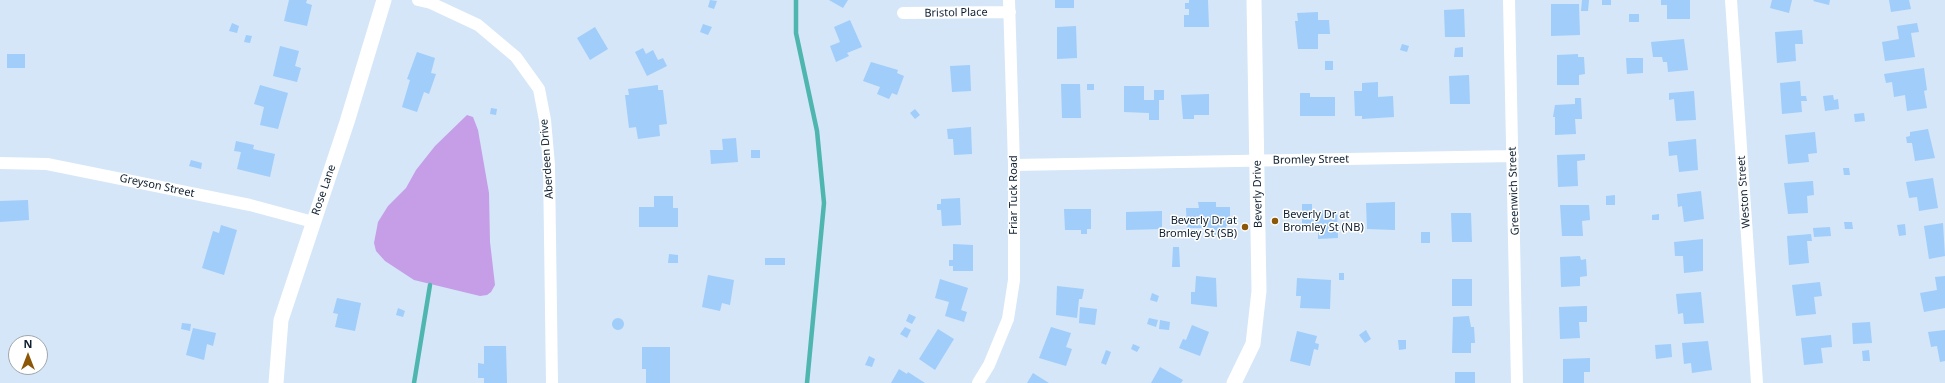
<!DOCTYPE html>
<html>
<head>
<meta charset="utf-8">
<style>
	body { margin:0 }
	#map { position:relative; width:1945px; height:383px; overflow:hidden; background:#d4e6f8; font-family:"Noto Sans",sans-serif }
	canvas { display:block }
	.north { position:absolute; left:8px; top:335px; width:40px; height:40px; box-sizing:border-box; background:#fff; border:1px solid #9fa5ac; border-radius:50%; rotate:0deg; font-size:11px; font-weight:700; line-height:16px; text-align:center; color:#0e1f30 }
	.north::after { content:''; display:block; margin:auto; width:14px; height:18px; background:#8c5707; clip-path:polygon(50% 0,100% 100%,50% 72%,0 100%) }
</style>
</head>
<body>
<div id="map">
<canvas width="1945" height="383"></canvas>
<div class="north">N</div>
</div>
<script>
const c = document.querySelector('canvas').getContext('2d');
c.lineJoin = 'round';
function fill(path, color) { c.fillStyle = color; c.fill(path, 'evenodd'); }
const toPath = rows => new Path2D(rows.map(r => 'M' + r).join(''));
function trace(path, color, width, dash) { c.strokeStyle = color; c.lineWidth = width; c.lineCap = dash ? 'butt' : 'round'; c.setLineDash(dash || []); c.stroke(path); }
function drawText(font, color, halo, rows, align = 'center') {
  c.font = font + ' "Noto Sans",sans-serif'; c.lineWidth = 3; c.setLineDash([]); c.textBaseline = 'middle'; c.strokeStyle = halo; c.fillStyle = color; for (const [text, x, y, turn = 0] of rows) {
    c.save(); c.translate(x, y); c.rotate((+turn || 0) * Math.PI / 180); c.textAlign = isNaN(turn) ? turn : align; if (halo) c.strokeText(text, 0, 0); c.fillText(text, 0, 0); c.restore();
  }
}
fill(toPath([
	[467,115,473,117,478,130,489,193,490,242,495,285,491,292,487,295,480,296,414,280,385,261,376,251,374,243,378,222,388,206,406,188,416,170,435,146]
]), '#c59ee7');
trace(toPath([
	[796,0,796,33,817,131,824,203,807,383],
	[414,383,430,285]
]), '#4eb6ae', 4.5);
fill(toPath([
	[289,0,307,0,306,3,312,5,307,26,284,21],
	[710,0,717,1,714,9,708,7],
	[829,0,848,0,843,8],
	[1055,0,1074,0,1074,8,1055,8],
	[1189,0,1208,0,1209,27,1184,27,1184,15,1189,15,1189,9,1185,9,1185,3,1189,3],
	[1582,0,1589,0,1588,11,1581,11],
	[1602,0,1611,0,1611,5,1602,5],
	[1661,0,1690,0,1690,19,1667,19,1667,5,1661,5],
	[1772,0,1792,0,1789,13,1770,8],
	[1814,0,1830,0,1829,5,1813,1],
	[1889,0,1909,0,1911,9,1891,12],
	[1551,4,1579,4,1580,35,1551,36],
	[1464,9,1465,37,1445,37,1444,10],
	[1318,12,1318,20,1329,20,1330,34,1318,34,1318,49,1298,49,1295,21,1298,21,1297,13],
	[1629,14,1639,14,1639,22,1629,22],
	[850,20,862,47,847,53,849,56,836,62,830,46,840,42,834,27],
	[232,23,239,26,237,33,229,31],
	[1917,23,1919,32,1911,33,1915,57,1885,61,1882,42,1899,39,1897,26],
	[703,24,712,27,708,35,700,32],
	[1076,26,1077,58,1057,59,1057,27],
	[595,27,608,49,590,60,577,38],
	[1802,30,1803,44,1795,44,1796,61,1777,63,1775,32],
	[246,35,252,36,250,43,244,42],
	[1684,39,1688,70,1668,72,1667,62,1663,62,1662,57,1653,57,1651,42],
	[1402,44,1409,46,1407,52,1400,50],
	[280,46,299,51,295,66,301,68,297,82,273,76],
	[1463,47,1463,57,1454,57,1455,48],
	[643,48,646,54,653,50,658,60,663,58,667,66,647,76,635,52],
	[417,52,435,58,431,73,436,74,429,94,424,92,417,112,402,107,410,80,407,79],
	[7,54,25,54,25,68,7,68],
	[1578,54,1578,57,1584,57,1585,74,1579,75,1579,85,1557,85,1557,55],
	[1626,58,1643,58,1643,73,1627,74],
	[1325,61,1333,61,1333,70,1325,70],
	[871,62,898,70,897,73,904,76,897,95,892,93,889,99,877,94,880,87,863,81],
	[970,65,971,91,952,92,950,66],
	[1924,68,1927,90,1924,91,1927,108,1907,111,1905,95,1894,97,1892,82,1886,83,1884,74],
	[1469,75,1470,104,1450,104,1449,76],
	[1800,81,1801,96,1806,96,1807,101,1801,101,1802,112,1782,114,1780,83],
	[1378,82,1378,97,1393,96,1394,117,1362,119,1362,116,1355,116,1354,91,1362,91,1362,83],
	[1061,84,1080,84,1081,118,1062,118],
	[1087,84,1094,84,1094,90,1087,90],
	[260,85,288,93,278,129,260,125,264,107,254,104],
	[658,85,658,90,663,90,667,124,659,125,660,136,638,139,636,127,629,128,625,95,629,95,628,89],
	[1124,86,1144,86,1144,100,1154,100,1154,90,1164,90,1164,100,1159,100,1159,120,1149,120,1149,113,1124,112],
	[1694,91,1696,120,1676,121,1674,99,1669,100,1669,93],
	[1300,93,1310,93,1310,97,1335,97,1335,116,1300,116],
	[1209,94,1209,115,1194,115,1194,119,1183,119,1181,95],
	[1833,95,1834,100,1838,99,1839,109,1825,111,1823,96],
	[1575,98,1581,98,1582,119,1575,119,1576,134,1555,135,1555,117,1553,117,1555,105,1575,104],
	[491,108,497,109,496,115,490,114],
	[915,109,920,115,915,119,910,113],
	[1864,113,1865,121,1855,122,1854,114],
	[971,127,972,154,954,155,953,139,948,139,947,129],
	[1928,129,1935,158,1915,161,1912,143,1907,143,1906,137,1910,136,1910,132],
	[1815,132,1817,153,1808,154,1809,162,1788,164,1785,135],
	[736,138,738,162,711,164,710,150,723,150,722,139],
	[1696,139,1698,170,1679,172,1677,155,1669,156,1668,142],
	[236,141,254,145,253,149,275,154,270,177,237,169,241,152,234,151],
	[751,150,760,150,760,158,751,158],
	[1585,154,1585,160,1577,161,1578,186,1558,187,1557,155],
	[191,160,202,163,201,169,189,166],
	[1843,168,1849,168,1850,175,1844,175],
	[1933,178,1938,208,1919,211,1917,197,1909,198,1906,182],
	[1813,181,1814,195,1807,196,1808,213,1788,214,1784,183],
	[1701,191,1704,219,1684,222,1682,206,1678,207,1677,194],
	[1615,195,1615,205,1606,205,1606,196],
	[654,196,673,196,673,208,678,208,678,227,639,227,639,207,654,207],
	[960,198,961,225,942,226,941,210,937,210,937,204,941,204,941,199],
	[28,200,29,220,0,222,0,201],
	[1198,202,1216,202,1216,207,1230,207,1230,224,1226,226,1226,235,1206,235,1205,228,1187,228,1186,208,1199,208],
	[1395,202,1395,230,1367,229,1366,203],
	[1302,204,1312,204,1312,211,1337,210,1338,238,1318,239,1318,224,1302,225],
	[1560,205,1589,205,1590,220,1582,221,1583,236,1562,236],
	[1064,209,1091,209,1091,229,1087,229,1087,234,1081,234,1081,230,1065,230],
	[1162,211,1162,229,1126,230,1126,212],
	[1451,213,1471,213,1472,242,1452,242],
	[1659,214,1659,220,1652,220,1652,215],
	[1844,222,1852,222,1853,229,1845,229],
	[1943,223,1945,256,1929,259,1924,226],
	[1905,224,1906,235,1899,236,1897,225],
	[221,225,237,230,224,275,202,268,213,231,219,233],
	[1830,227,1831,236,1814,237,1813,228],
	[1421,232,1430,232,1430,243,1421,243],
	[1811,234,1812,241,1807,241,1809,263,1789,265,1787,236],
	[1703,239,1703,271,1684,273,1683,256,1675,256,1674,242],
	[953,244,973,245,973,271,953,271,953,266,949,266,949,260,953,260],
	[1173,247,1179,247,1180,267,1172,267],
	[669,254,678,255,678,263,668,263],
	[1580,256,1581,260,1586,259,1587,276,1580,277,1580,286,1561,287,1560,257],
	[765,258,785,258,785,265,765,265],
	[1339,273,1344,273,1344,280,1339,280],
	[708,275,734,280,730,305,722,303,720,311,702,307],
	[1196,276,1216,278,1217,307,1191,304,1191,292,1195,292],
	[1945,276,1945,308,1924,312,1920,293,1937,290,1935,277],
	[1297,278,1331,280,1330,309,1300,308,1301,296,1296,296],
	[940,279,968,288,961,310,967,312,964,322,945,316,949,302,935,298],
	[1452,279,1472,279,1472,306,1452,306],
	[1820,282,1822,296,1814,297,1816,314,1796,316,1792,285],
	[1057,286,1084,289,1082,299,1079,299,1077,318,1056,315],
	[1701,292,1704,323,1684,324,1683,313,1678,314,1676,294],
	[1152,293,1159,296,1157,302,1150,300],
	[337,298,361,303,355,331,335,327,338,314,333,313],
	[1587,306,1587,322,1579,322,1580,338,1560,339,1559,307],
	[1080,307,1097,309,1095,325,1079,323],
	[398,308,405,311,403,317,396,315],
	[909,314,916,317,912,324,906,321],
	[1469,316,1471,327,1474,327,1475,343,1471,343,1471,353,1452,353,1453,317],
	'612 324a6 6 0 1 1 12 0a6 6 0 1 1-12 0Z',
	[1149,318,1158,320,1156,327,1147,324],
	[1160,320,1170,322,1169,330,1159,329],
	[1870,322,1872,343,1853,344,1852,323],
	[182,323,191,324,190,331,181,329],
	[1192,325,1209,332,1200,356,1179,348,1183,339,1186,340],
	[905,327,911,330,907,338,900,334],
	[1051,327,1071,333,1066,347,1072,349,1066,366,1039,358],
	[193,328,216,333,213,346,207,344,204,360,186,355],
	[938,329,954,339,935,370,919,359],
	[1366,330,1371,339,1365,343,1359,335],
	[1945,330,1945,361,1940,362,1937,346,1931,347,1928,332],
	[1297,331,1317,336,1315,343,1319,344,1318,350,1314,349,1310,366,1290,361],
	[1831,335,1832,347,1821,348,1823,363,1804,365,1801,338],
	[1398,340,1406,340,1406,349,1399,350],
	[1708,341,1712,370,1692,373,1691,363,1684,364,1682,343],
	[1133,344,1140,347,1137,352,1131,349],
	[1671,344,1672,357,1656,359,1655,345],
	[484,346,506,346,507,383,484,383,484,378,478,378,478,363,484,364],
	[642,347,670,347,670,383,646,383,646,369,642,369],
	[1106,350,1111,352,1106,365,1101,363],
	[1869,350,1870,361,1863,361,1862,351],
	[869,356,875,359,872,367,865,365],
	[1590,358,1590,372,1584,372,1584,383,1563,383,1563,359],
	[1160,367,1183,380,1181,383,1151,383],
	[899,369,907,374,908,372,925,383,891,383],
	[1455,372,1475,372,1475,383,1455,383],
	[1033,373,1049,383,1027,383]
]), '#a0cdfa');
trace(toPath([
	[418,0,431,3,478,25,516,57,539,89,545,120,549,165,552,383],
	[1509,0,1517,383],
	[1731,0,1757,383],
	[903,13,1010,12],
	[0,163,47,164,250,205,313,222],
	[1014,165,1513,156],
	[978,383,989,365,1008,319,1014,280,1014,165,1009,0]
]), '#fff', 12);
trace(toPath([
	[276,383,281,320,347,122,384,0],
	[1234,383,1253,344,1259,291,1254,0]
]), '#fff', 15);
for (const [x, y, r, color] of [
	[1275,221,4,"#8c5707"],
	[1245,227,4,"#8c5707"]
]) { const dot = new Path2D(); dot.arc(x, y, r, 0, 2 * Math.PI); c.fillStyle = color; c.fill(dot); trace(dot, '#fff', 1.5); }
drawText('11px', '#0e1f30', '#fff', [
	["Bristol Place",956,13,-1],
	["Aberdeen Drive",547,159,-94],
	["Bromley Street",1311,160,-1],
	["Greyson Street",157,186,12],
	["Rose Lane",324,190,-71],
	["Greenwich Street",1514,191,-92],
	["Weston Street",1744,192,-94],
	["Beverly Drive",1258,194,-91],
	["Friar Tuck Road",1014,195,-90]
]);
drawText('11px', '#0e1f30', '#fff', [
	["Beverly Dr at",1283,215],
	["Bromley St (NB)",1283,228],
	["Beverly Dr at",1237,221,"right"],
	["Bromley St (SB)",1237,234,"right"]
], 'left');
</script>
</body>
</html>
